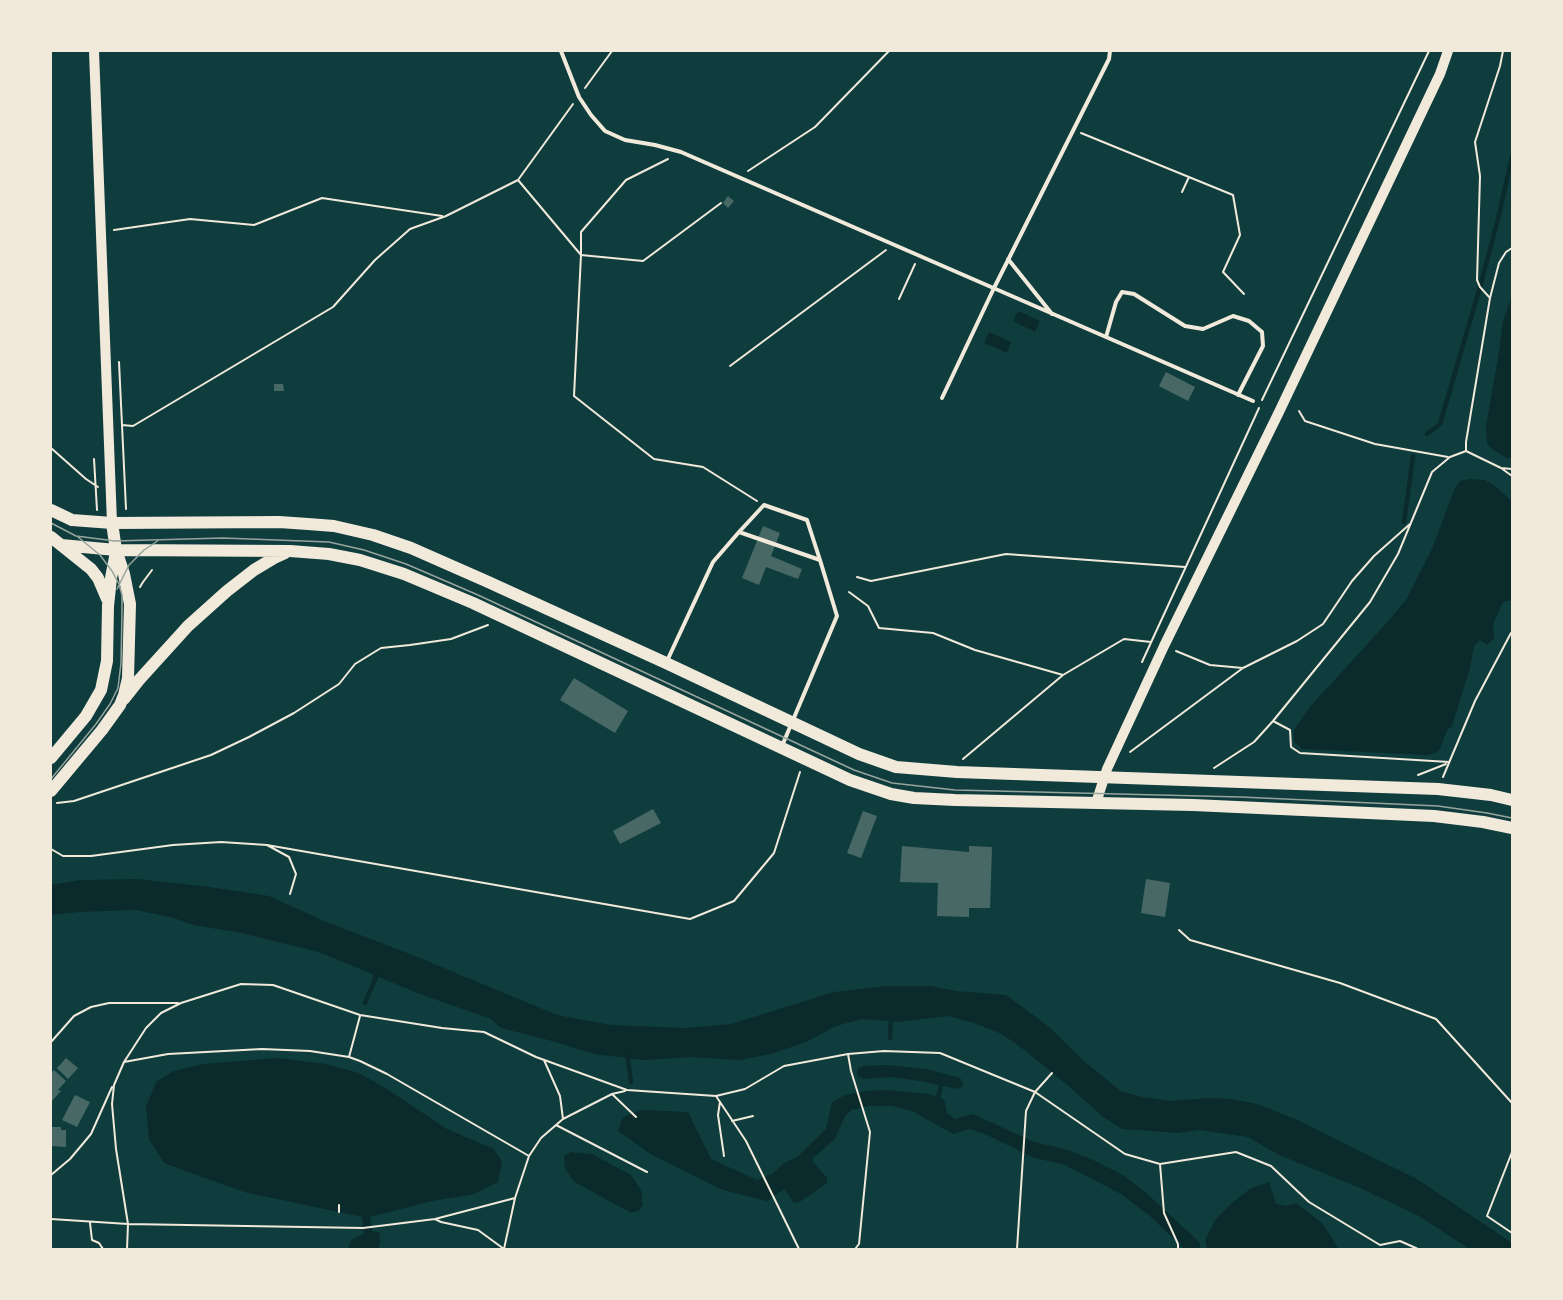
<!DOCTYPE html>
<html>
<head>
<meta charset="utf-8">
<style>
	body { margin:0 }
	#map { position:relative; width:1563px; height:1300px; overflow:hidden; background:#0f3d3e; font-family:"Work Sans",sans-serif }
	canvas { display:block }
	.frame { position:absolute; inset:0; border:52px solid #f1e9da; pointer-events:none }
</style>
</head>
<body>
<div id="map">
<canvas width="1563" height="1300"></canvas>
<div class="frame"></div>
</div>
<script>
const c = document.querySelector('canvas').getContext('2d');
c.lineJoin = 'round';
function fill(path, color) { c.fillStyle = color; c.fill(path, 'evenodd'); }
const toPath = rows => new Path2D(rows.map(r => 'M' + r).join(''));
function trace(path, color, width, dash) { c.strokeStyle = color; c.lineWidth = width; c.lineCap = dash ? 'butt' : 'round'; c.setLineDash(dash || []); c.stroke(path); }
fill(toPath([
	[1512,295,1512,459,1507,458,1493,450,1487,443,1486,426,1499,352,1503,321],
	[1018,311,1040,321,1035,332,1013,321],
	[989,332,1011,342,1007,353,984,343],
	[1469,479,1485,480,1496,487,1512,501,1512,600,1503,602,1493,624,1494,638,1487,645,1480,640,1474,646,1470,668,1452,726,1447,730,1440,749,1435,753,1428,755,1302,749,1294,741,1294,730,1309,708,1382,628,1406,600,1432,549,1455,488,1460,481],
	[138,879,209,887,269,896,324,921,415,956,557,1015,611,1025,686,1028,731,1024,834,992,887,986,930,986,957,991,1006,995,1048,1026,1085,1062,1121,1091,1142,1097,1171,1101,1209,1098,1231,1099,1257,1104,1295,1119,1417,1179,1512,1243,1512,1249,1470,1249,1417,1215,1360,1188,1277,1154,1248,1137,1199,1130,1178,1133,1122,1129,1103,1117,1070,1087,1023,1049,1002,1034,974,1023,948,1016,898,1022,862,1019,836,1026,806,1042,771,1054,739,1060,691,1057,643,1060,594,1054,552,1041,501,1028,491,1019,420,994,319,952,242,933,193,925,174,918,136,910,79,912,51,915,51,885,80,880],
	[278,1058,326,1064,359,1073,387,1089,447,1129,494,1149,502,1162,498,1182,474,1194,432,1201,370,1217,372,1231,379,1232,380,1242,378,1249,348,1249,351,1240,364,1234,362,1217,244,1192,164,1163,149,1139,146,1106,157,1081,174,1071,203,1064],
	[888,1065,926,1069,960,1078,963,1082,963,1086,958,1089,920,1081,890,1077,864,1079,859,1077,857,1073,858,1068,863,1066],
	[886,1090,929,1094,944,1099,947,1113,955,1119,973,1114,1034,1142,1065,1149,1093,1160,1123,1175,1144,1191,1196,1239,1200,1244,1200,1249,1184,1249,1150,1216,1121,1194,1063,1164,1034,1158,985,1134,970,1129,953,1134,912,1111,892,1106,868,1106,851,1110,845,1116,835,1139,813,1158,813,1162,827,1178,827,1183,798,1203,793,1202,784,1189,767,1201,723,1190,652,1155,618,1131,623,1117,642,1110,688,1112,711,1159,757,1180,772,1174,783,1164,797,1157,826,1129,832,1102,845,1095,865,1091],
	[571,1152,592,1154,631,1175,641,1190,643,1205,638,1211,631,1213,573,1181,565,1168,564,1156],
	[1269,1182,1276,1204,1288,1206,1296,1203,1323,1224,1338,1248,1341,1249,1207,1249,1205,1240,1216,1219,1231,1204,1251,1188]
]), '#0a2a2b');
trace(toPath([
	[1427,434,1440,424,1480,287,1498,219,1512,157],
	[1404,522,1413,456],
	[365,1003,378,972],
	[890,1038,891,1017],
	[627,1052,631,1082],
	[937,1103,941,1085,939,1080]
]), '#0a2a2b', 4.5);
fill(toPath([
	[728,196,734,201,728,208,723,203],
	[1166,372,1195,387,1188,401,1159,386],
	[274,384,283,384,284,391,274,391],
	[763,526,780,533,771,556,802,569,798,579,766,567,759,585,742,578],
	[574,678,628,711,615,733,560,700],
	[653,809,661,823,620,844,613,831],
	[863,811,877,816,861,858,847,853],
	[902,846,969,852,969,846,992,847,990,908,969,908,969,917,937,916,938,883,900,882],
	[1146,879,1170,883,1165,917,1141,913],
	[66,1058,78,1068,68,1079,57,1068],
	[54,1070,66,1081,58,1090,61,1091,51,1102,51,1073],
	[75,1095,90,1102,77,1127,62,1120],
	[51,1127,61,1127,61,1130,66,1130,66,1147,51,1146]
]), '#486865');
trace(toPath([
	[585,88,612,51],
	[1081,133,1233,195,1240,235,1223,272,1244,294],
	[668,159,626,180,581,232,581,255,574,396,654,459,703,467,757,501],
	[748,171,815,127,889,51],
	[518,180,581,255,643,261,721,203],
	[1182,192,1189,177],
	[114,230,190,219,254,225,322,198,442,216],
	[1512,248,1506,252,1499,263,1490,298,1466,442,1466,451,1501,468,1512,469],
	[1490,298,1480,287,1477,280,1480,176,1475,142,1500,66,1503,51],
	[899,299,915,264],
	[119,362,126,509],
	[730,366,886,250],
	[1262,400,1429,51],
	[1299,411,1305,421,1375,444,1448,457],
	[122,425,133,426,333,307,375,260,410,229,446,216,518,180,573,104],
	[51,448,86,479,98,487],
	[94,459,97,510],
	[1501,468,1512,476],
	[857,577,871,581,1006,554,1185,567],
	[140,587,143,582,152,570],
	[849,592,868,606,879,628,933,633,975,650,1063,675],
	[1176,651,1210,665,1243,668,1297,641,1323,624,1352,581,1374,556,1410,524],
	[1142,662,1259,408],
	[1273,721,1290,730,1291,747,1300,753,1449,762],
	[1130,752,1243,668],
	[963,759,1063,675,1124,639,1151,642],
	[1214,768,1254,742,1273,721,1370,602,1398,554,1432,472,1450,457,1466,451],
	[1418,775,1446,764],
	[1443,777,1475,701,1511,633],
	[57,803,74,801,211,755,249,737,294,713,339,684,355,664,381,648,410,645,451,639,488,625],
	[267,845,690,919,734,901,774,853,800,772],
	[51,849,63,856,91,856,173,845,221,842,267,845,289,857,296,874,290,894],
	[1179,930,1190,940,1340,983,1436,1019,1512,1103],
	[51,1042,74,1016,91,1007,109,1003,178,1003],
	[848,1054,851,1071,870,1132,859,1244,855,1249],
	[349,1057,360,1016],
	[544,1060,560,1096,563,1119],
	[124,1062,168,1054,262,1049,310,1051,349,1057,360,1061,387,1074,529,1156],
	[612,1094,636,1117],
	[716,1096,746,1141,799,1249],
	[720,1102,718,1115,724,1156],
	[732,1121,753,1116],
	[556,1125,647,1172],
	[1512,1152,1487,1216,1512,1233],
	[1160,1164,1164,1213,1178,1244,1178,1249],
	[51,1175,70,1159,91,1134,112,1087],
	[339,1212,339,1205],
	[51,1219,128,1224,363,1228,435,1219,515,1198],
	[435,1219,441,1222,478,1230,504,1249],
	[90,1223,92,1240,99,1243,103,1249],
	[127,1249,128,1224,116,1149,112,1104,114,1085,124,1062,146,1028,161,1013,181,1003,241,984,273,985,360,1015,442,1028,484,1032,536,1057,627,1090,716,1096,745,1089,784,1066,848,1054,884,1051,940,1053,1035,1092,1125,1154,1160,1164,1236,1152,1271,1166,1309,1202,1380,1245,1400,1241,1418,1249],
	[504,1249,515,1198,529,1156,541,1138,563,1119,612,1094,625,1091],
	[1017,1249,1026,1111,1035,1092,1052,1073]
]), '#f1e9da', 2);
trace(toPath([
	[561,51,579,97,591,115,605,131,625,140,655,145,681,152,1253,401],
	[1008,259,1052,314],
	[1106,337,1116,302,1122,292,1134,294,1185,326,1203,329,1233,316,1249,321,1262,332,1263,346,1238,395],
	[942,398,994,288,1109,59,1110,51],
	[739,532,764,505,807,520,820,560],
	[667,661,713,562,739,532,820,560,837,616,782,746]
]), '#f1e9da', 4);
trace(toPath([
	[94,51,112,523],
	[1096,803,1107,769,1164,646,1279,412,1440,74,1448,51]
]), '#f1e9da', 10);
trace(toPath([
	[51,510,72,520,112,523,279,522,308,524,334,526,373,535,411,548,486,581,666,663,859,754,896,767,957,772,1438,789,1491,795,1512,800],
	[51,537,91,569,98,578,107,599],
	[61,545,116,550,290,551,329,554,360,560,404,574,473,603,850,780,891,794,914,798,955,800,1193,805,1434,816,1483,822,1512,828],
	[124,699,139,680,188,626,227,591,254,570,274,558,285,553],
	[51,758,86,716,101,690,107,661,108,606,111,578,116,552],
	[51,791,102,730,120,705,124,695,128,678,130,604,124,574,116,550,112,523]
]), '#f1e9da', 12);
trace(toPath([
	[51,523,76,536,115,541,223,538,329,542,364,550,406,564,478,595,854,770,892,783,955,790,1241,797,1438,806,1487,813,1512,818],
	[117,589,129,565,144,550,159,540],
	[51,779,96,724,110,704,118,688,121,663,122,611,122,595,119,584,112,571,100,555,78,537]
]), '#97a49c', 1.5);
</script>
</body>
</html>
